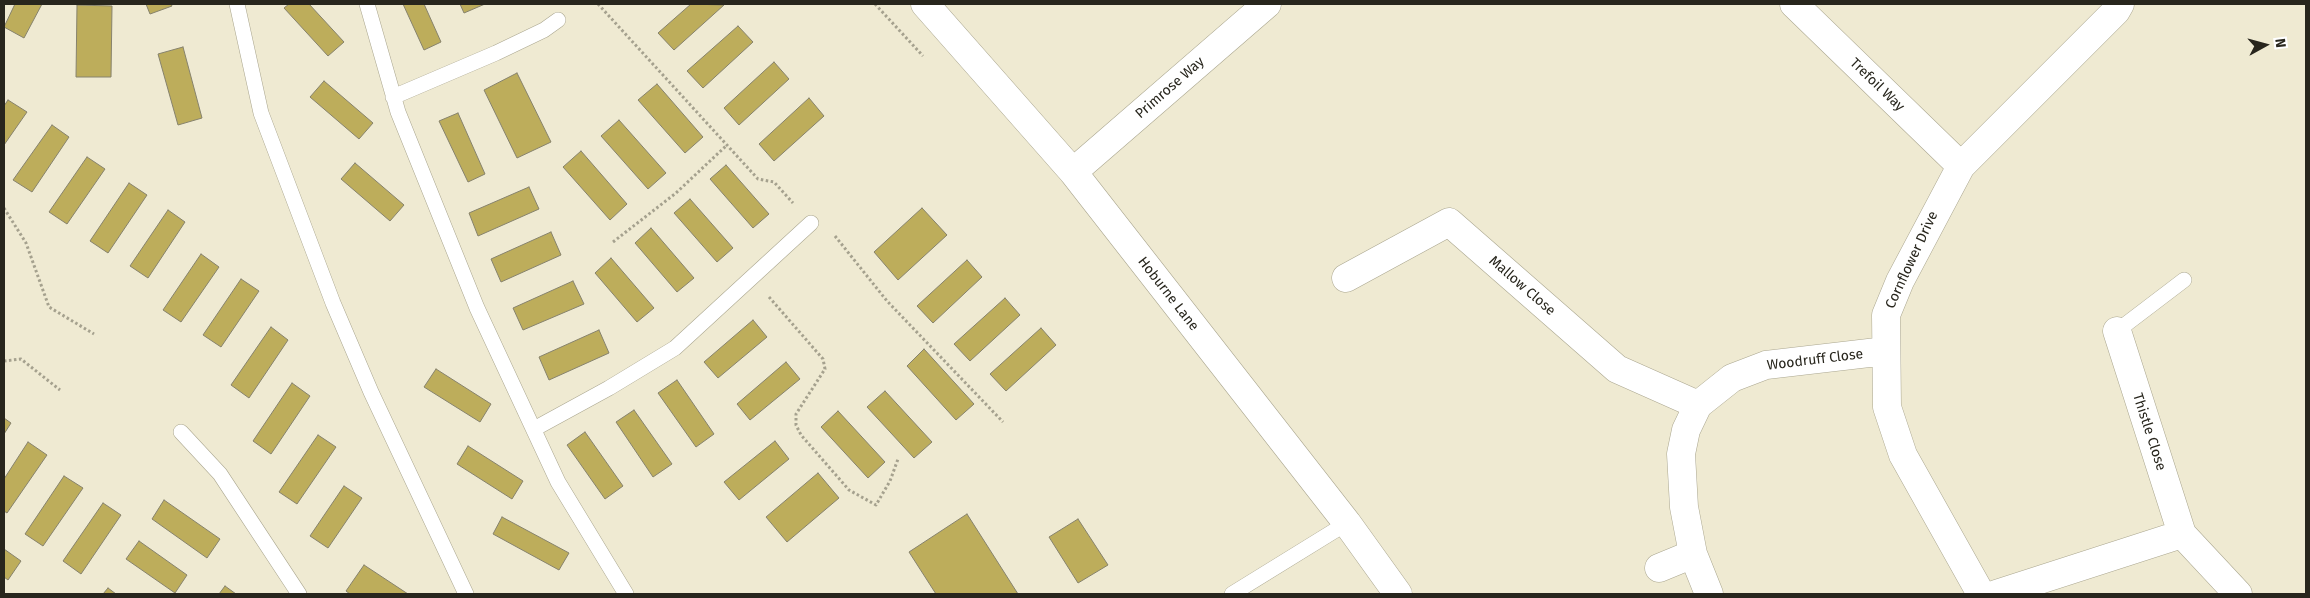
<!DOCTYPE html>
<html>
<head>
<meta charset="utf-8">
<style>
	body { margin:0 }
	#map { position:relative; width:2310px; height:598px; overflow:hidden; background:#efead2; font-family:"Fira Sans",sans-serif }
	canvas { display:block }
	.frame { position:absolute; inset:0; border:5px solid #28261d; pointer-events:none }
	.north { position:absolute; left:2240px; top:20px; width:50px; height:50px; -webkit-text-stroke:4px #fff; paint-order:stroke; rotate:83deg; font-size:14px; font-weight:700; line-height:20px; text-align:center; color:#28261d }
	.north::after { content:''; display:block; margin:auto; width:18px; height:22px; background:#28261d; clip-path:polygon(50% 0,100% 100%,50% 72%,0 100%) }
</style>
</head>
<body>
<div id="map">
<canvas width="2310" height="598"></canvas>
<div class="frame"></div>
<div class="north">N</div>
</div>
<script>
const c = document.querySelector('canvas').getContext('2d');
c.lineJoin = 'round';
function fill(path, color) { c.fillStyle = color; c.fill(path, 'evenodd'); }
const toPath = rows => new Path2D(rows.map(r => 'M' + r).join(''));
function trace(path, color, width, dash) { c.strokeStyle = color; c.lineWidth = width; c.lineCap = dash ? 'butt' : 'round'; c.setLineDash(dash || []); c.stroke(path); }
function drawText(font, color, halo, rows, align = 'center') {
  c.font = font + ' "Fira Sans",sans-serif'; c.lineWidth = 4.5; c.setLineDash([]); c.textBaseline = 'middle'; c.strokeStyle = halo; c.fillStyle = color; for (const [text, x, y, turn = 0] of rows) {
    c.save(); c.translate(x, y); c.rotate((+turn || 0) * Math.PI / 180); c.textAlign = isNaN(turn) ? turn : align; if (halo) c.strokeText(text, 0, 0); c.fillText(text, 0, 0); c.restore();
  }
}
const building = toPath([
	[15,4,42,4,24,38,4,27,15,4],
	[146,4,171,4,172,6,150,14,146,4],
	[289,4,309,4,344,42,328,56,284,8,289,4],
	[403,4,424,4,441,42,424,50,403,4],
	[460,4,485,4,464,13,460,4],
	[691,4,724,5,674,50,658,33,691,4],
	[77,5,112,6,111,77,76,77,77,5],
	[738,26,753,42,703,88,687,71,738,26],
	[183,47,202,118,178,125,158,54,183,47],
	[774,62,789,79,739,125,724,108,774,62],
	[517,73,551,142,517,158,484,90,517,73],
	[324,81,373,123,359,139,310,97,324,81],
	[657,84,703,137,685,153,638,100,657,84],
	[809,98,824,116,774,161,759,144,809,98],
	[8,100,27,112,4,145,4,106,8,100],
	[458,113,485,174,468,182,439,121,458,113],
	[619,120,666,173,648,189,601,136,619,120],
	[52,125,69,137,32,192,13,180,52,125],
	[581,151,627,204,610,220,563,167,581,151],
	[87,157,105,169,67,224,49,212,87,157],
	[355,163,404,205,390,221,341,179,355,163],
	[726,165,769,214,753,228,710,179,726,165],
	[129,183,147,195,108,253,90,241,129,183],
	[529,187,539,209,478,236,469,213,529,187],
	[690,199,733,248,717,262,674,213,690,199],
	[922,208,947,235,898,280,874,252,922,208],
	[168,210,185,222,148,278,130,266,168,210],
	[651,228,694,278,677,292,635,243,651,228],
	[551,232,561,255,501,282,491,259,551,232],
	[201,254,219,267,181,322,163,310,201,254],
	[611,258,654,308,637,322,595,273,611,258],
	[967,260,982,277,933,323,917,306,967,260],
	[241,279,259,291,221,347,203,335,241,279],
	[573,281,584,304,523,330,513,308,573,281],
	[1005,298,1020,315,970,361,954,344,1005,298],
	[753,320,767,337,718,378,704,362,753,320],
	[271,327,288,340,249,398,231,385,271,327],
	[1041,328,1056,345,1006,391,990,374,1041,328],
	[599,330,609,353,549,380,539,357,599,330],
	[924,349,974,404,956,420,907,366,924,349],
	[786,362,800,379,750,420,737,404,786,362],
	[436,369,491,404,480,422,424,387,436,369],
	[677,380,714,434,696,447,658,393,677,380],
	[292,383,310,396,271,454,253,441,292,383],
	[885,391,932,442,914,458,867,407,885,391],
	[634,410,672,464,653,477,616,422,634,410],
	[838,411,885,462,868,478,821,427,838,411],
	[4,418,11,423,4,434,4,418],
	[585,432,623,486,605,499,567,445,585,432],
	[318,435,336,447,297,504,279,492,318,435],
	[775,441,789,459,739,500,724,482,775,441],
	[28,442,47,455,7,513,4,511,4,479,28,442],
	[468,446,523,481,512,499,457,464,468,446],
	[818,473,839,498,787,542,766,517,818,473],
	[64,476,83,488,43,546,25,534,64,476],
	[344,486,362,498,328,548,310,536,344,486],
	[164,500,220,539,207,558,152,519,164,500],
	[103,503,121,515,81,574,63,561,103,503],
	[967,514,1018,594,936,594,909,552,967,514],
	[502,517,569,553,559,570,493,534,502,517],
	[1078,519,1108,565,1078,583,1049,537,1078,519],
	[139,541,187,575,175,593,126,559,139,541],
	[4,549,21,561,8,580,4,577,4,549],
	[364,565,408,594,350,594,346,591,364,565],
	[225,586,236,594,219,594,225,586],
	[108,588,116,594,103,594,108,588]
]);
fill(building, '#bdad5b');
trace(building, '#86826c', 1);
const service = toPath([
	[237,4,261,113,333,303,371,392,466,594],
	[367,4,398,112,477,308,558,482,626,594],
	[393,97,496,53,544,30,558,20],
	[2117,331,2184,280],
	[534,429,609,388,675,348,811,223],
	[181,432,220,474,299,594],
	[1232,594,1347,523]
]);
const minor = toPath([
	[925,4,1073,172,1347,523,1398,594],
	[1794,4,1961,166],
	[1073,172,1267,4],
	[1346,278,1449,222,1617,369,1698,405],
	[2182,534,2238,594],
	[1659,568,1693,554],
	[1709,594,1693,554,1684,507,1681,454,1686,430,1698,405,1732,378,1766,365,1886,351],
	[1981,594,1903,455,1887,407,1886,315,1900,281,1961,166,2116,11,2120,4],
	[1996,594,2182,534,2117,331]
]);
trace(service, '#aaa68f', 16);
trace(minor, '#aaa68f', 29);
trace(toPath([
	[598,4,758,179,774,182,793,203],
	[875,4,923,56],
	[4,208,26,243,49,307,94,334],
	[835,236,887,301,1003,422],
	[613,242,676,193,727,145],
	[769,297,823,359,825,369,796,414,796,425,801,435,849,490,876,505,890,481,898,459],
	[4,361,21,359,60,390]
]), '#a5a18e', 3, [2.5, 2.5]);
trace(service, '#fff', 15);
trace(minor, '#fff', 28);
drawText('14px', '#28261d', '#fff', [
	["Trefoil Way",1877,85,44],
	["Primrose Way",1170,88,-41],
	["Cornflower Drive",1912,260,-65],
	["Mallow Close",1522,286,41],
	["Hoburne Lane",1168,294,52],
	["Woodruff Close",1815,360,-7],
	["Thistle Close",2149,432,72]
]);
</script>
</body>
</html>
